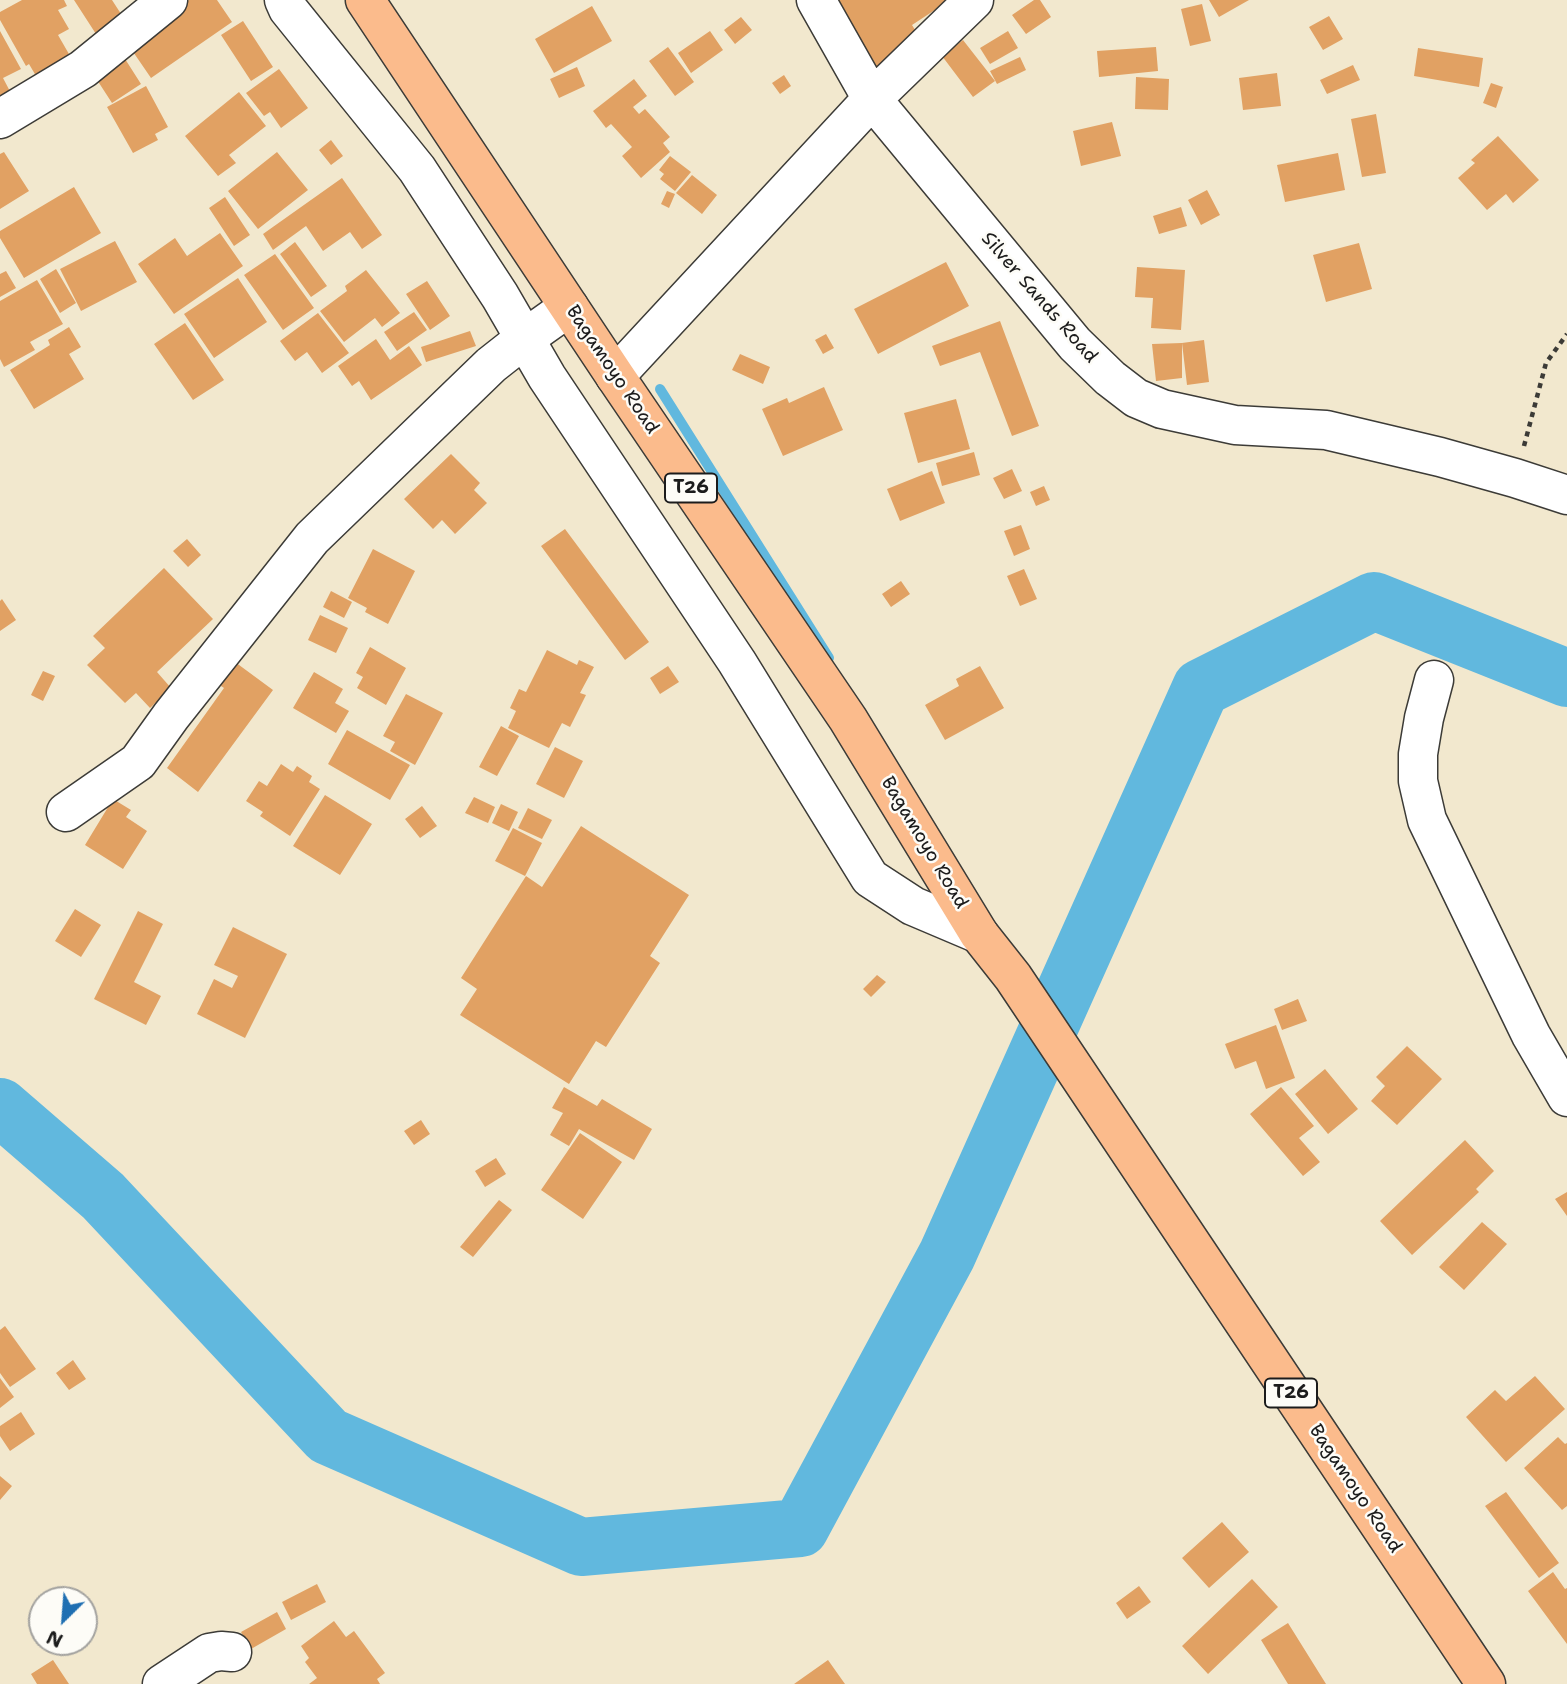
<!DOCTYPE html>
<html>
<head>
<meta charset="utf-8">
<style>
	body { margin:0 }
	#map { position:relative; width:1567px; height:1684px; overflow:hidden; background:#f2e8ce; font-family:"Shantell Sans",sans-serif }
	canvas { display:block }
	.north { position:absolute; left:28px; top:1586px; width:70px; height:70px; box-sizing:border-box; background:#fdfcf7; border:2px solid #a3a29f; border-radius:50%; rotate:205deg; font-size:19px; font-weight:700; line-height:28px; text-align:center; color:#1c1c1c }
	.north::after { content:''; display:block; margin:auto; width:24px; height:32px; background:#1f6fb2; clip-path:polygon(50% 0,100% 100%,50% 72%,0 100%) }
</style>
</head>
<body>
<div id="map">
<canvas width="1567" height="1684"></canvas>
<div class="north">N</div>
</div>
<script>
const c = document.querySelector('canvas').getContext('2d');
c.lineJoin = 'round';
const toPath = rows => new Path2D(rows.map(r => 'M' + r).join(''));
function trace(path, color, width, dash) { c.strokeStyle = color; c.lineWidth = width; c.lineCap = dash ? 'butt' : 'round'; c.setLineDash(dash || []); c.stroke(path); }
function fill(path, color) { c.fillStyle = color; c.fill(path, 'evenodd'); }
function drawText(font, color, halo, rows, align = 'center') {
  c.font = font + ' "Shantell Sans",sans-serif'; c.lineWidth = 5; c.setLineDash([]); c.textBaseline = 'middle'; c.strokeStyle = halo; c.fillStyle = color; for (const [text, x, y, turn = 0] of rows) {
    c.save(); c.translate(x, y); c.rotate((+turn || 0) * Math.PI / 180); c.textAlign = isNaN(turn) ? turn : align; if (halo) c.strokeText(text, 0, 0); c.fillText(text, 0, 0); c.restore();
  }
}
trace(toPath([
	[660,389,829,658]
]), '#61b8de', 10);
trace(toPath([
	[0,1107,103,1196,328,1436,581,1547,800,1528,947,1255,1201,688,1374,601,1567,678]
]), '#61b8de', 58);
fill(toPath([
	[22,0,64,0,67,6,58,10,69,29,58,35,73,61,39,81,29,64,26,66,0,20,0,12],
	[74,0,112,0,123,17,96,34],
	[189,0,217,0,232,22,151,78,127,43],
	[826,0,950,0,912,25,923,43,873,77],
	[1034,0,1040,0,1051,17,1026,34,1012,15],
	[1209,0,1249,0,1219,17],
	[1202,4,1211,41,1190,46,1181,9],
	[592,6,612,41,554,73,535,39],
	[1329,16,1343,39,1323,50,1309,27],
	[741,17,752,30,735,44,724,30],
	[243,21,273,67,251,81,221,35],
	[0,31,21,69,3,78,13,97,0,104],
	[710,31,723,50,691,73,678,53],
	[1008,31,1018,48,990,64,980,48],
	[963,40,995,81,973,97,942,56],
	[668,47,694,82,675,96,649,61],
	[1156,47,1158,71,1099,77,1097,51],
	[1418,48,1483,58,1479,87,1414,76],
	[120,51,141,84,112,103,90,69],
	[1020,57,1026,70,997,84,990,71],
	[1353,65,1360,80,1327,94,1320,80],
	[577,67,585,86,559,98,550,79],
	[279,69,308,108,281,128,270,112,264,116,246,93],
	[1277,73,1281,106,1243,110,1239,78],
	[784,75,791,86,780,94,772,83],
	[1136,77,1169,79,1168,110,1135,109],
	[634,79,647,96,633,107,639,114,645,109,670,137,663,143,670,152,641,178,622,156,632,147,611,124,606,128,593,111],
	[1491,83,1503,87,1496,108,1483,103],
	[146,86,168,127,155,134,158,140,133,153,107,107],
	[239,92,266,126,229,155,236,163,218,176,185,136],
	[1376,114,1386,173,1362,177,1351,119],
	[1112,122,1121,156,1081,166,1073,131],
	[1498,136,1539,180,1513,203,1506,194,1487,210,1458,178,1475,163,1471,160],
	[331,140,343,156,331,165,319,150],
	[4,152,29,191,0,209,0,154],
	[277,152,308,190,258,229,228,191],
	[1338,153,1345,190,1285,202,1277,165],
	[670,156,691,172,675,191,660,179,664,174,659,170],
	[692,175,717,195,702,214,676,193],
	[342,178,382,235,362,249,350,232,323,251,306,226,273,250,263,234],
	[74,187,101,233,24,278,0,238,0,231],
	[1207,190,1220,215,1201,225,1188,200],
	[667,191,675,194,669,208,661,204],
	[225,197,250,235,234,246,209,208],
	[1181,207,1187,226,1159,234,1153,216],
	[220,233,243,266,174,314,138,264,175,238,187,256],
	[115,241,137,282,81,311,60,269],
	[295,242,327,286,311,297,280,254],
	[1359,243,1372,289,1326,302,1313,255],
	[275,254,314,308,283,330,244,275],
	[946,262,969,306,878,354,854,309],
	[1137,267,1185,270,1181,330,1151,328,1153,298,1135,297],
	[56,269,76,303,60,313,40,279],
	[366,270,400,313,382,327,375,318,344,342,320,311,347,291,345,286],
	[6,271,16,288,0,297,0,274],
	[238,278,267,322,214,358,184,314],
	[37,280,63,324,30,342,35,350,4,367,0,359,0,301],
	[427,281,450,316,430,330,406,294],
	[414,312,427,330,397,351,384,332],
	[318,313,349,353,322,373,307,352,295,361,280,341],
	[1000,321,1039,426,1012,436,980,352,940,366,932,346],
	[185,323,224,380,193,400,154,344],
	[69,327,81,347,69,354,84,379,34,409,10,370,50,345,48,340],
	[470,331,476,346,426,362,421,347],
	[826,334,834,348,823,354,815,340],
	[376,339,390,360,409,346,422,365,371,400,359,381,352,386,338,366],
	[1204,340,1209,382,1187,385,1182,343],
	[1182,343,1182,378,1156,381,1152,344],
	[740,354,770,367,763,384,732,370],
	[824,387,843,430,783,456,762,409,787,398,789,403],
	[956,399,970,449,918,463,904,413],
	[974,452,980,475,942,486,936,463],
	[451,454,480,483,474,490,487,503,455,534,442,520,433,529,404,499],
	[1012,469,1022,491,1004,499,993,478],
	[932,471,945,503,900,521,887,489],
	[1044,486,1050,500,1036,506,1030,492],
	[1021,525,1030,549,1014,556,1004,531],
	[565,529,649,642,625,660,541,546],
	[187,539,201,555,188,567,173,551],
	[373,549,415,571,388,624,365,612,367,608,348,598],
	[164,568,213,619,157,672,171,688,150,708,136,693,125,703,87,665,105,648,93,636],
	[1024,569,1037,599,1020,606,1007,576],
	[901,581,910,594,891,607,882,594],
	[331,591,352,602,344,618,323,607],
	[2,599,16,620,0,631,0,601],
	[320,615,348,628,336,653,308,640],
	[370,647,406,668,386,705,357,688,363,677,356,673],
	[547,650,577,665,579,660,594,667,580,693,586,695,570,727,562,723,549,748,508,728,516,711,510,708,519,689,526,692],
	[235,662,273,690,198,792,167,768,224,688,218,684],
	[668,666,679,682,660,694,650,678],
	[980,666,1004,708,945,740,925,705,959,686,956,679],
	[43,671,55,676,43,701,31,695],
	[314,672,343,689,335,703,349,711,336,733,293,708],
	[406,694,443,713,415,765,390,751,395,742,383,736],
	[501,726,519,736,497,776,479,767],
	[347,730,410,765,390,800,328,764],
	[555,747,583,761,564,798,536,784],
	[281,764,293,772,297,766,312,776,309,782,320,789,290,836,260,816,263,812,246,801,259,781,267,786],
	[325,795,372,824,340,875,293,846],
	[474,797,495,807,488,823,465,813],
	[113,799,131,810,126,817,147,831,123,869,85,845],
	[501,804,518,812,509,831,492,823],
	[422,806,437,826,420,838,405,819],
	[528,808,552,820,542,839,518,828],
	[581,826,689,895,650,956,660,963,606,1047,596,1041,569,1084,460,1015,477,989,461,978,526,876,542,887],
	[513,828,542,843,525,876,495,861],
	[75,909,101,925,81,957,55,941],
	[138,911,163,924,134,982,161,996,146,1025,94,999],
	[233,927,287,954,245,1038,197,1014,214,979,232,988,238,976,214,965],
	[877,975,886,982,871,997,863,989],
	[1298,999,1307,1021,1282,1030,1274,1009],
	[1276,1025,1295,1078,1266,1089,1256,1061,1235,1069,1225,1044],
	[1407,1046,1442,1079,1397,1125,1371,1101,1385,1086,1376,1077],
	[1325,1069,1358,1109,1328,1134,1295,1094],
	[564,1087,597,1106,602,1099,652,1129,634,1160,579,1129,569,1146,550,1135,563,1113,552,1108],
	[1281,1087,1314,1126,1299,1138,1320,1162,1303,1176,1250,1114],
	[421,1120,430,1134,414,1145,404,1131],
	[580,1133,622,1162,583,1219,541,1190],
	[1465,1140,1494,1171,1476,1189,1479,1192,1412,1255,1380,1221],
	[496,1158,506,1174,485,1187,475,1171],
	[1567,1192,1567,1216,1555,1199],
	[499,1200,512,1210,473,1257,460,1247],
	[1482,1222,1507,1244,1464,1290,1439,1267],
	[5,1326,36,1369,10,1387,0,1373,0,1330],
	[73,1360,86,1379,69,1390,56,1373],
	[1535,1376,1565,1409,1506,1462,1466,1417,1495,1390,1506,1401],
	[0,1378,14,1397,0,1408],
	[21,1412,35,1434,10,1451,0,1436,0,1426],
	[1558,1437,1565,1444,1567,1443,1567,1506,1562,1510,1524,1468],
	[0,1476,12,1486,0,1500],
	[1506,1492,1559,1563,1539,1578,1485,1506],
	[1222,1522,1249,1552,1209,1588,1182,1558],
	[1553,1572,1565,1589,1567,1588,1567,1644,1528,1591],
	[1252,1579,1278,1607,1208,1674,1182,1646],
	[317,1584,326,1602,291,1620,282,1602],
	[1139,1586,1151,1602,1127,1619,1116,1603],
	[277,1612,286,1629,251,1649,241,1632],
	[334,1621,346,1637,354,1631,385,1673,377,1679,380,1684,309,1684,317,1678,305,1662,309,1658,301,1646],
	[1288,1623,1326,1684,1288,1684,1261,1640],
	[53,1660,69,1684,37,1684,31,1674],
	[828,1660,845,1684,794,1684]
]), '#e1a163');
const minor = toPath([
	[284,0,288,9,417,169,500,296,547,377,737,662,870,878,913,906,979,934],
	[816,0,872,99,1075,344,1110,378,1136,398,1162,409,1235,425,1326,430,1440,457,1515,478,1567,495],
	[0,119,83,69,168,0],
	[615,376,872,99,974,0],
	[1434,680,1424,718,1418,754,1418,781,1427,820,1531,1035,1567,1097],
	[66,812,138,762,171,716,312,538,491,365,524,339,569,307],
	[162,1684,209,1653,221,1651,232,1652]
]);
const trunk = toPath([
	[365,0,615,376,848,719,979,934,1013,977,1486,1684]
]);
trace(minor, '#3c3b37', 41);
trace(trunk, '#3c3b37', 41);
trace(toPath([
	[1524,446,1546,363,1567,334]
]), '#3c3b37', 4.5, [5, 5]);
trace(minor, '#fff', 38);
trace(trunk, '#fbbb8c', 38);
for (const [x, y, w] of [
	[691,488,52],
	[1291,1393,52]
]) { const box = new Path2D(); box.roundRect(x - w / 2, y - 14.5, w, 29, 5); c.fillStyle = '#fdfcf7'; c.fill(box); trace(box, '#1c1c1c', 2); }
drawText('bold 18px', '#1c1c1c', null, [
	["T26",691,488],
	["T26",1291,1393]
]);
drawText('19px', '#1c1c1c', '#fdfcf7', [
	["Silver Sands Road",1039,298,49],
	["Bagamoyo Road",612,370,56],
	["Bagamoyo Road",924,843,59],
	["Bagamoyo Road",1355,1489,56]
]);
</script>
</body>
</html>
